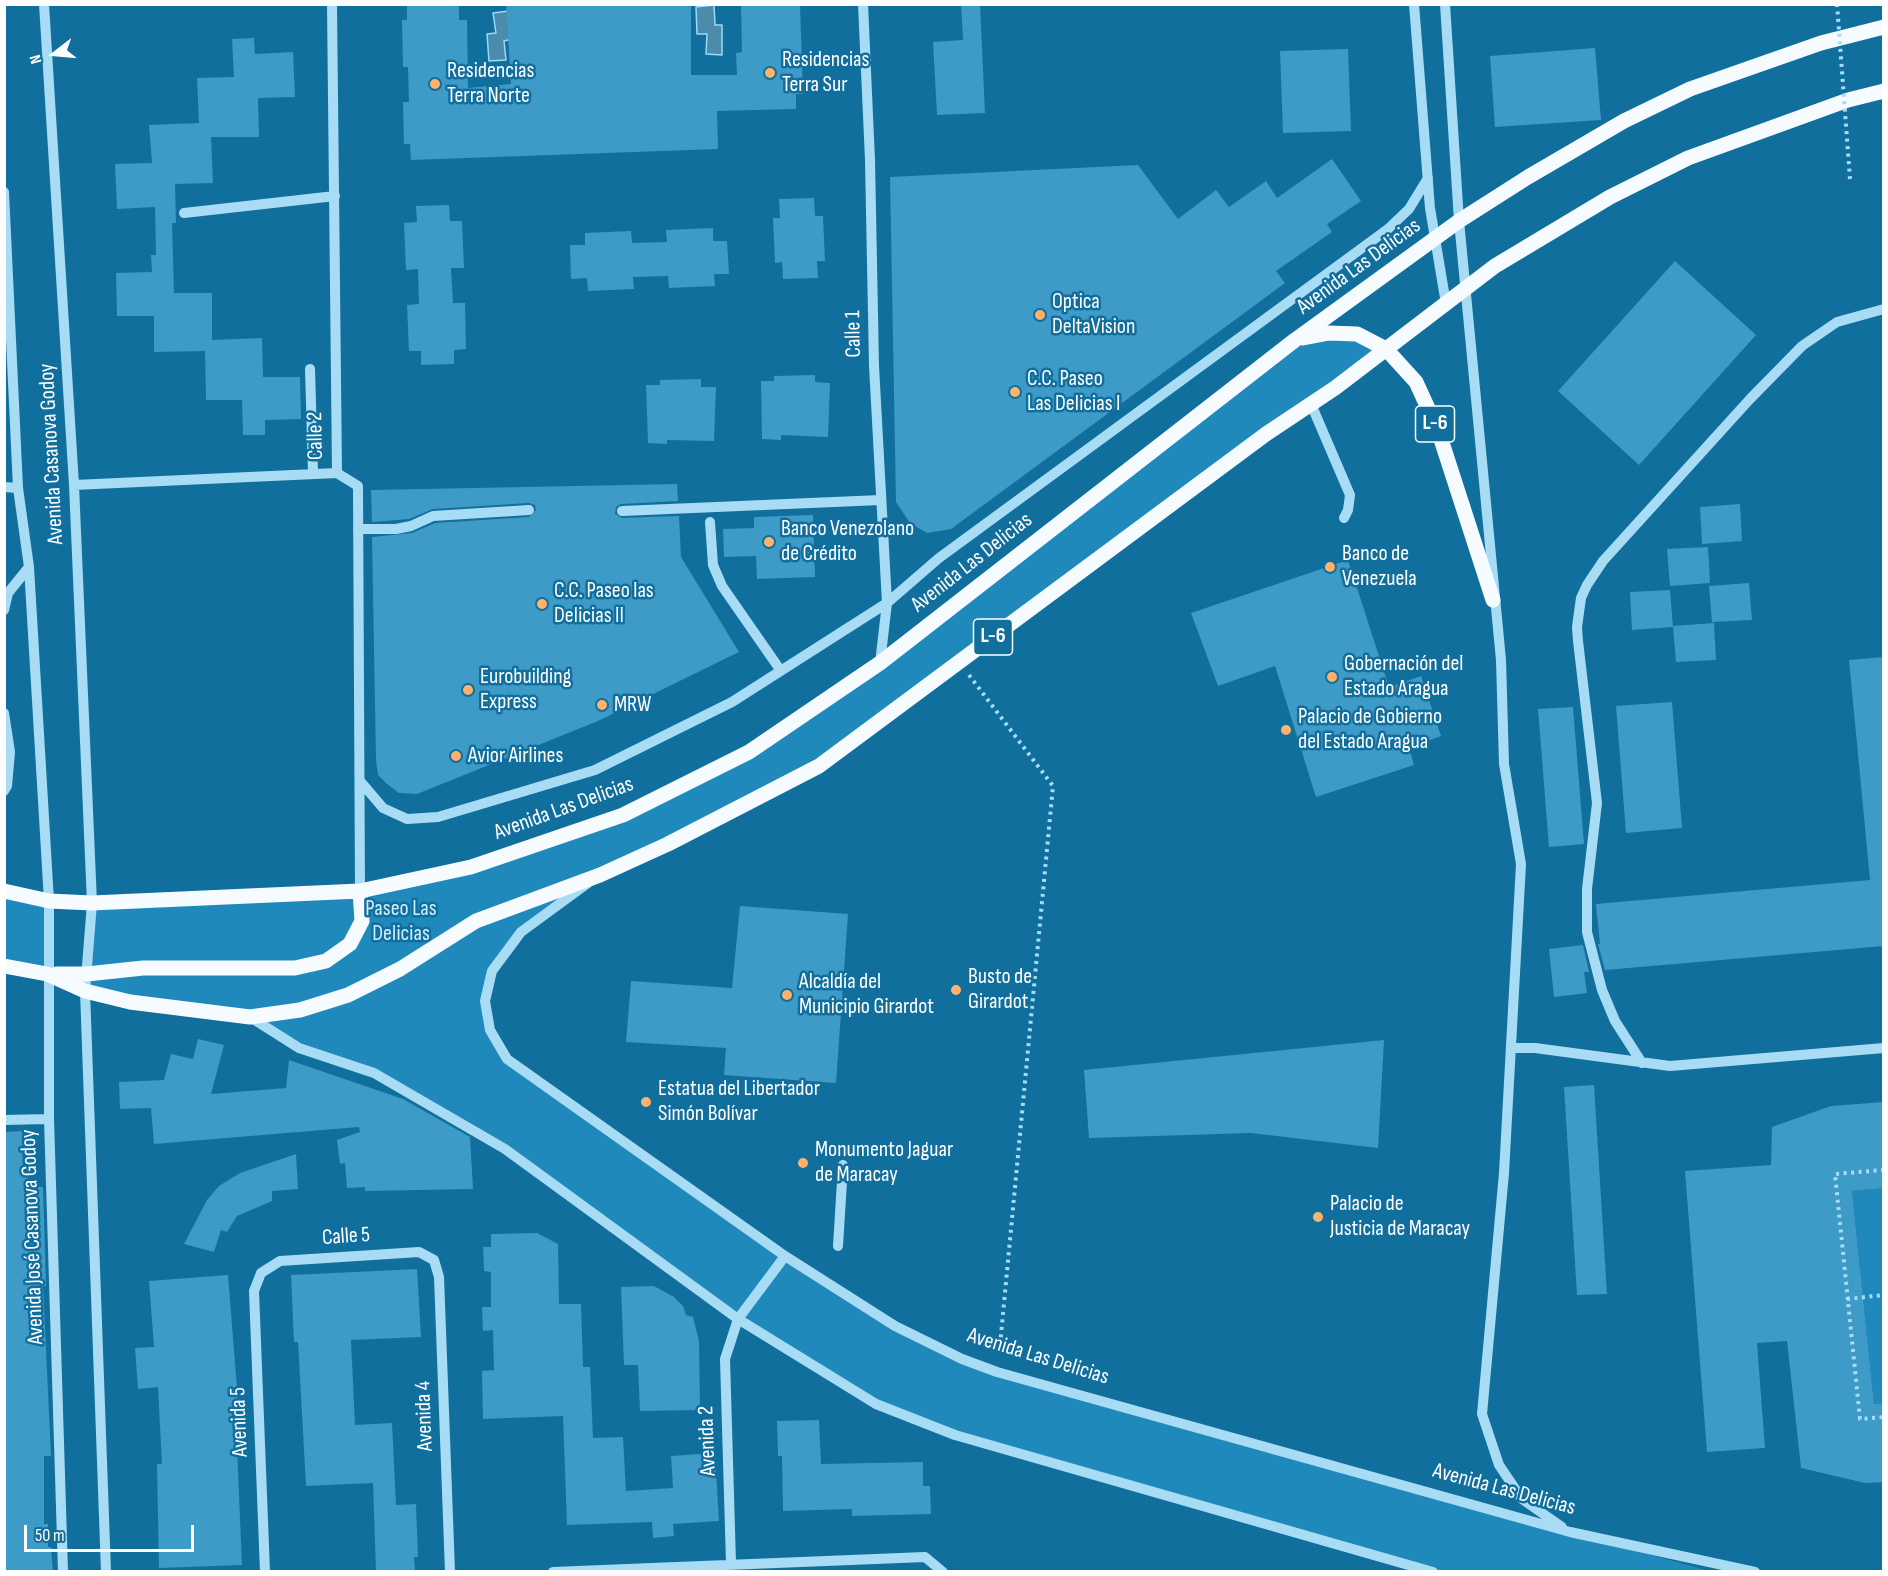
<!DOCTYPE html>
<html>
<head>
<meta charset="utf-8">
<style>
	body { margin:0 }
	#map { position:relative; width:1888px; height:1576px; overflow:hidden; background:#116f9e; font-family:"Sofia Sans Condensed",sans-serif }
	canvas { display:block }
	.frame { position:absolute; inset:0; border:6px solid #fff; pointer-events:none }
	.north { position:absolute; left:24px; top:24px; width:60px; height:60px; -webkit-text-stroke:4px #116f9e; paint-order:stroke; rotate:254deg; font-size:16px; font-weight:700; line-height:24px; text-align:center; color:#fff }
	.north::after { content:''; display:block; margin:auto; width:21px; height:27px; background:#fff; clip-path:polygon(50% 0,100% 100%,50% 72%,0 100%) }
	.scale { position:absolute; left:24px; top:1525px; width:170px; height:27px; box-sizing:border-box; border:3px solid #fff; border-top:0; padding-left:8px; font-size:18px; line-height:21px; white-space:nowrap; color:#fff; -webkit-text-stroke:4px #116f9e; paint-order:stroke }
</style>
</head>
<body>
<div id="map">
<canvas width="1888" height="1576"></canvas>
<div class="frame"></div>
<div class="north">N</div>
<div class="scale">50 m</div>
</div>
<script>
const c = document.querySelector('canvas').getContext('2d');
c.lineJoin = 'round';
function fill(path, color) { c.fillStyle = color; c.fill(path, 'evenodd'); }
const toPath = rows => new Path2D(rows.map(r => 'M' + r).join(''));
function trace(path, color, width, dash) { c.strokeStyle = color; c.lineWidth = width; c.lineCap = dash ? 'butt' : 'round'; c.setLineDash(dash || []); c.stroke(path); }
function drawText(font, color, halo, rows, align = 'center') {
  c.font = font + ' "Sofia Sans Condensed",sans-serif'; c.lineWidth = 5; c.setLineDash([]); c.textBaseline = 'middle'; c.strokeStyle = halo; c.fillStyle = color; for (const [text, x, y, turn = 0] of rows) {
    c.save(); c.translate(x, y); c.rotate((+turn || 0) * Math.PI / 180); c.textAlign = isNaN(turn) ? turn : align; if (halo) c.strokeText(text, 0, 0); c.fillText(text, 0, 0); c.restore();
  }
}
fill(toPath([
	[1329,333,1386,349,838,754,600,875,521,932,492,971,485,1001,490,1030,508,1059,785,1256,947,1352,997,1372,1709,1571,1433,1571,955,1435,876,1404,738,1319,505,1149,374,1073,299,1048,250,1017,85,991,92,903,360,891,623,815,749,752,880,663,1295,340],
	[4,891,49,901,47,974,5,966],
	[1883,1188,1883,1403,1874,1404,1852,1191]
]), '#2089bb');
const water = toPath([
	[714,5,715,25,722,25,722,55,706,54,707,34,697,34,696,7,714,5],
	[509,11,512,39,504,41,506,60,489,61,487,34,496,33,493,13,509,11]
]);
fill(water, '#4b8bab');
trace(water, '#9adbf8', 1.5);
fill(toPath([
	[407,4,459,4,459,20,467,20,468,88,511,84,506,4,691,4,691,75,737,75,736,53,742,52,741,4,800,4,803,94,796,94,796,109,717,111,718,149,411,160,410,144,404,144,403,102,409,102,408,67,403,67,402,20,407,20],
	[961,4,980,4,985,113,937,115,933,42,963,40],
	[254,38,255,54,293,52,295,97,258,98,259,137,211,137,213,183,175,184,176,223,172,223,174,293,212,293,212,340,262,338,263,377,300,377,301,419,265,420,265,435,243,435,242,400,206,400,205,351,154,352,154,316,117,316,116,273,152,272,151,255,156,255,155,207,117,209,115,164,152,163,149,125,199,123,197,78,234,77,232,39],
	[1595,48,1601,120,1495,127,1490,56],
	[1348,49,1351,131,1283,133,1280,51],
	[1332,159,1361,201,1327,224,1332,232,1276,271,1285,283,951,529,927,533,910,523,896,502,890,177,1138,165,1178,219,1216,190,1229,207,1266,181,1277,198],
	[814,198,815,216,823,216,825,261,817,261,818,278,783,279,782,262,775,263,773,218,780,218,779,199],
	[449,205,450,221,462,221,464,268,451,268,453,303,465,303,466,349,454,350,454,364,421,365,421,351,409,351,407,305,419,304,418,269,406,270,404,223,417,222,416,206],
	[713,228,713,241,727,241,729,274,714,274,715,286,669,288,668,276,633,277,634,289,588,291,587,278,571,279,570,245,585,245,585,233,631,231,632,243,667,242,666,230],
	[1675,261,1756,335,1639,465,1558,391],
	[815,375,815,382,830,383,828,437,781,435,781,440,762,439,761,381,774,381,774,376],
	[701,379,701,387,716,387,714,441,667,440,667,444,648,443,646,385,660,385,660,380],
	[677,484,678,501,621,504,616,507,615,514,622,518,679,516,681,557,739,652,598,721,417,794,399,793,387,784,378,775,376,760,372,537,412,533,435,523,529,517,536,510,535,505,529,503,433,509,409,519,372,522,371,490],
	[1740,504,1742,541,1702,544,1700,507],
	[813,515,815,577,757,579,756,556,724,557,723,529,754,528,754,517],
	[1708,547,1710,583,1670,586,1667,549],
	[1348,560,1389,687,1421,676,1441,736,1409,748,1414,765,1316,797,1275,666,1218,686,1191,613],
	[1749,583,1752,620,1712,622,1709,586],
	[1670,590,1673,627,1632,630,1630,592],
	[1714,623,1716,660,1676,662,1673,626],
	[1884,657,1884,946,1605,970,1598,944,1600,944,1596,904,1870,880,1849,660],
	[1672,702,1682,828,1626,833,1616,706],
	[1573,707,1584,844,1549,847,1538,709],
	[740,906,848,914,836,1083,724,1075,726,1048,626,1042,631,981,732,988],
	[1583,945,1589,972,1584,972,1587,993,1554,997,1549,949],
	[198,1039,224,1045,211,1094,286,1088,289,1060,403,1099,470,1137,473,1189,365,1191,365,1187,347,1188,345,1163,340,1164,337,1140,360,1132,359,1127,154,1144,151,1108,120,1109,119,1082,164,1080,171,1054,193,1059],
	[1384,1040,1378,1148,1251,1133,1089,1138,1084,1070],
	[1594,1085,1607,1294,1577,1295,1564,1087],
	[1884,1102,1884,1188,1852,1191,1874,1404,1884,1403,1884,1482,1865,1483,1801,1468,1787,1341,1757,1343,1765,1448,1707,1452,1685,1171,1771,1165,1772,1127,1831,1106],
	[22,1131,23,1170,28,1170,29,1187,43,1187,46,1286,43,1286,51,1456,44,1456,44,1524,48,1524,48,1547,51,1547,53,1572,4,1572,4,1132],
	[296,1154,298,1189,272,1191,272,1201,237,1216,227,1232,221,1230,214,1252,184,1244,207,1200,219,1186,240,1173],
	[537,1233,558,1244,559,1304,581,1304,583,1367,590,1367,593,1438,623,1437,626,1491,673,1488,671,1456,715,1453,719,1521,673,1524,674,1536,653,1538,652,1522,567,1525,563,1416,483,1419,482,1371,494,1370,493,1330,483,1331,482,1307,491,1307,491,1272,484,1271,483,1247,491,1247,491,1234],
	[417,1269,421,1337,351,1340,355,1425,392,1423,396,1505,416,1504,418,1557,414,1557,415,1572,376,1572,373,1483,306,1486,298,1342,294,1342,291,1275],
	[228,1275,238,1401,243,1401,245,1448,237,1448,242,1565,159,1568,157,1464,162,1464,158,1387,138,1389,135,1348,154,1347,149,1281],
	[654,1286,674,1297,683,1306,686,1315,693,1317,699,1341,700,1410,640,1411,638,1365,624,1365,621,1287],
	[819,1420,821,1464,923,1462,923,1486,930,1486,931,1514,852,1516,852,1509,783,1511,782,1456,778,1456,777,1421]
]), '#3e9ac6');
trace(toPath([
	[969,675,1053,786,999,1356],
	[1884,1170,1835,1174,1860,1419,1884,1417],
	[1847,1299,1884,1295]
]), '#a8dcf5', 4, [3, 4.5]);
trace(toPath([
	[44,4,74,485,92,903,85,991,106,1572],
	[332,4,337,473,358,486,360,891],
	[863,4,870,160,874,366,887,603,880,663],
	[1414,4,1430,208,1446,304],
	[1445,4,1459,221,1501,660,1504,764,1521,864,1504,1173,1482,1414,1499,1465,1522,1499,1562,1527],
	[4,192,18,488,29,567,49,901,49,1119,63,1572],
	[184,213,335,196],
	[310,369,313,473],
	[1311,404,1350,495,1348,510,1344,518],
	[74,485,337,473],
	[4,487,18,488],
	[622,511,881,500],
	[710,522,713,565,722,586,781,671],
	[358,529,396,529,411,526,433,516,529,510],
	[4,610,8,593,29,567],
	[4,713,10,752,7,786,4,791],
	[360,781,383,808,407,819,438,817,595,770,732,702,887,603,939,558,1388,229,1409,209,1428,178],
	[588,883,521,932,492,971,485,1001,490,1030,507,1059,785,1256,895,1326,962,1359,997,1372,1570,1532,1755,1572],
	[250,1017,299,1048,374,1073,505,1149,738,1319,876,1404,955,1435,1433,1572],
	[1511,1048,1535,1048,1670,1066,1884,1048],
	[1642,1063,1615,1021,1602,990,1587,932,1587,889,1597,803,1578,641,1577,627,1581,598,1587,585,1603,561,1750,399,1802,346,1837,322,1884,309],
	[4,1120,49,1119],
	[838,1246,843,1165],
	[731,1563,725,1359,738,1319,785,1256],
	[265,1572,254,1291,261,1273,280,1261,419,1252,434,1260,439,1277,450,1572],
	[553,1572,925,1557,943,1572]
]), '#a8dcf5', 10);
trace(toPath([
	[1303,338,1329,333,1357,334,1386,349,1416,382,1438,430,1493,600],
	[4,891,49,901,92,903,360,891,471,867,623,815,749,752,880,663,1295,340,1459,221,1528,177,1624,121,1690,89,1821,43,1884,27],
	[4,966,47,974,85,991,130,1002,250,1017,300,1010,348,995,400,969,476,921,600,875,668,844,819,766,1266,434,1335,388,1495,266,1610,197,1688,158,1848,100,1884,91],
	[56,974,87,974,143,968,295,968,326,961,350,944,362,921,360,891]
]), '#f5fbff', 15);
trace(toPath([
	[1837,4,1850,179]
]), '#a8dcf5', 4, [3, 4.5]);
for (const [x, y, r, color] of [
	[770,73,6,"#ffb26b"],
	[435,84,6,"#ffb26b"],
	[1040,315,6,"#ffb26b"],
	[1015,392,6,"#ffb26b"],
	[769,542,6,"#ffb26b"],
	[1330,567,6,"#ffb26b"],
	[542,604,6,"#ffb26b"],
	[1332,677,6,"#ffb26b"],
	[468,690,6,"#ffb26b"],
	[602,705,6,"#ffb26b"],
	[1286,730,6,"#ffb26b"],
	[456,756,6,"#ffb26b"],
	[956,990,6,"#ffb26b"],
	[787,995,6,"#ffb26b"],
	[646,1102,6,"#ffb26b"],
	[803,1163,6,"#ffb26b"],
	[1318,1217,6,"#ffb26b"]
]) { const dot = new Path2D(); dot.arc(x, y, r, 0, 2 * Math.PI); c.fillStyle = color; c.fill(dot); trace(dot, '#116f9e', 2); }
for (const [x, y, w] of [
	[1435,424,39],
	[993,637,39]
]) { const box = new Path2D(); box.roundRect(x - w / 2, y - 18, w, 36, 4.5); c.fillStyle = '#116f9e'; c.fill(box); trace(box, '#fff', 1.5); }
drawText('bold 21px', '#fff', null, [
	["L-6",1435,424],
	["L-6",993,637]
]);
drawText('22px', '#fff', '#116f9e', [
	["Residencias",782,60],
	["Terra Sur",782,85],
	["Residencias",447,71],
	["Terra Norte",447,96],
	["Optica",1052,302],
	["DeltaVision",1052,327],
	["C.C. Paseo",1027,379],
	["Las Delicias I",1027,404],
	["Banco Venezolano",781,529],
	["de Crédito",781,554],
	["Banco de",1342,554],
	["Venezuela",1342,579],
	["C.C. Paseo las",554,591],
	["Delicias II",554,616],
	["Gobernación del",1344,664],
	["Estado Aragua",1344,689],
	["Eurobuilding",480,677],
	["Express",480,702],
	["MRW",614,705],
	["Palacio de Gobierno",1298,717],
	["del Estado Aragua",1298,742],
	["Avior Airlines",468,756],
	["Busto de",968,977],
	["Girardot",968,1002],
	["Alcaldía del",799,982],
	["Municipio Girardot",799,1007],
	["Estatua del Libertador",658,1089],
	["Simón Bolívar",658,1114],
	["Monumento Jaguar",815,1150],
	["de Maracay",815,1175],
	["Palacio de",1330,1204],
	["Justicia de Maracay",1330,1229]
], 'left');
drawText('22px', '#fff', '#116f9e', [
	["Avenida Las Delicias",1359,267,-36],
	["Calle 1",854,334,-91],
	["Calle 2",316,436,-91],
	["Avenida Casanova Godoy",52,454,-93],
	["Avenida Las Delicias",972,563,-38],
	["Avenida Las Delicias",564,809,-20],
	["Avenida José Casanova Godoy",33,1237,-92],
	["Calle 5",346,1237,-4],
	["Avenida Las Delicias",1038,1357,17],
	["Avenida 4",425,1416,-92],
	["Avenida 5",240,1422,-92],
	["Avenida 2",708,1441,-92],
	["Avenida Las Delicias",1504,1490,15]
]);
drawText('22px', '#d0effe', '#116f9e', [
	["Paseo Las",401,909],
	["Delicias",401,934]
]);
</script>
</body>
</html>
